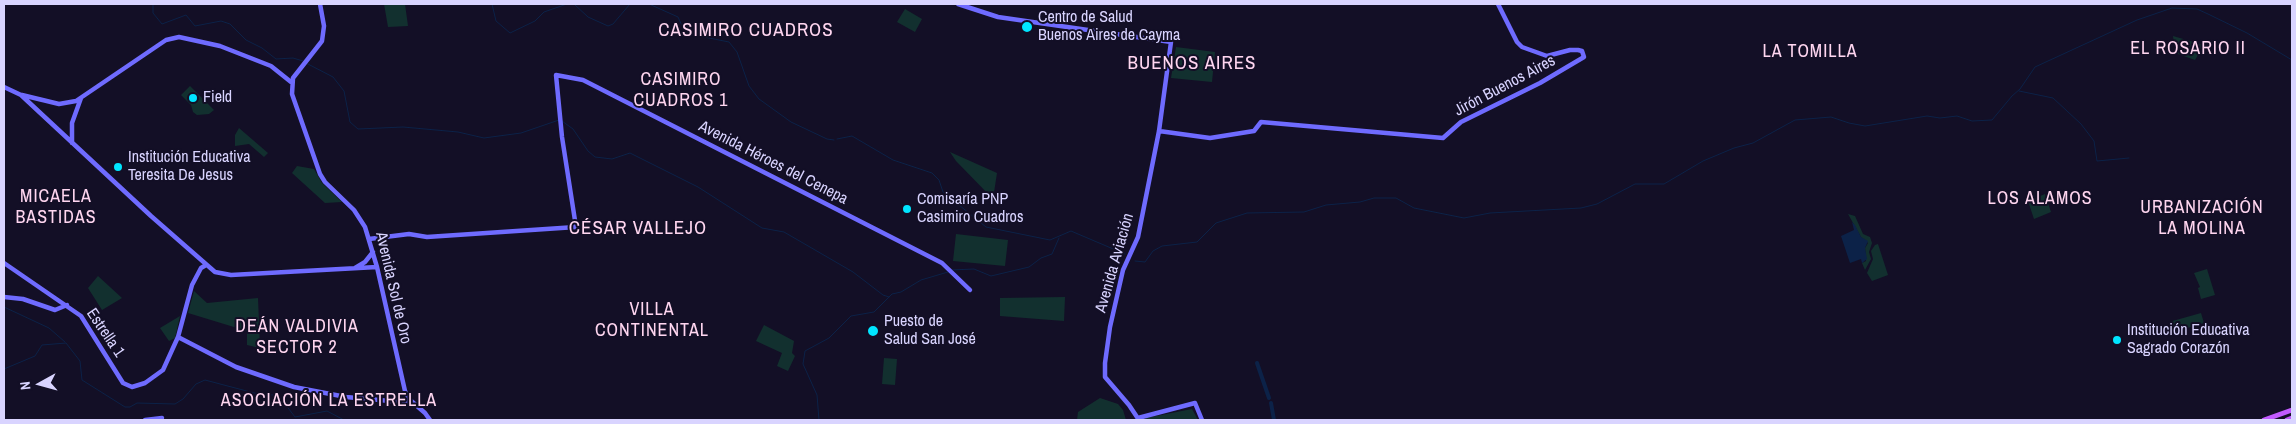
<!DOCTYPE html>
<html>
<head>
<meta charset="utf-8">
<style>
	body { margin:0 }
	#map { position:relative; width:2296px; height:424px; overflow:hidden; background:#130f26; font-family:"Archivo Narrow",sans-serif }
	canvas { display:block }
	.frame { position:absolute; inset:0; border:5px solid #d9d4ff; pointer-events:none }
	.north { position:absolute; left:15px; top:359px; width:50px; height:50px; -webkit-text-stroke:4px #130f26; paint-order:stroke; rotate:263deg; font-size:14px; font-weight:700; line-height:20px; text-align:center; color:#d9d4ff }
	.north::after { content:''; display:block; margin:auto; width:18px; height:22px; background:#d9d4ff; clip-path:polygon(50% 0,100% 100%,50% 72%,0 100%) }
</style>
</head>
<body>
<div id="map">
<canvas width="2296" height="424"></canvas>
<div class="frame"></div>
<div class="north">N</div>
</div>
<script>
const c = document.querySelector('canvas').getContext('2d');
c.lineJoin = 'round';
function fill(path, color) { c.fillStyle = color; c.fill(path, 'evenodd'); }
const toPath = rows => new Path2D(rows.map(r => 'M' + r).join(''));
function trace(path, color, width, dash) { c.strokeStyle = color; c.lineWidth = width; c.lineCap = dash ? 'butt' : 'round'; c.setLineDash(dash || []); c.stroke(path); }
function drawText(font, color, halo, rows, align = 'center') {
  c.font = font + ' "Archivo Narrow",sans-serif'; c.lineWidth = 4; c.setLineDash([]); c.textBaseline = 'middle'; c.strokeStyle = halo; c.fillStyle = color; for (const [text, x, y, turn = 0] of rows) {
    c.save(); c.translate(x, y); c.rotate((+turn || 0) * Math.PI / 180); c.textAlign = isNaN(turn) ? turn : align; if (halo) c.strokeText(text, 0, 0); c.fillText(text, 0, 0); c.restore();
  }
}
fill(toPath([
	[384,4,405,4,408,26,388,27],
	[905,9,922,19,915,32,897,22],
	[2173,36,2204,45,2195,60,2175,53],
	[1176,47,1215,52,1212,82,1171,78],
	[190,86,214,110,209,114,197,115,193,112,191,105,181,95],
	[239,128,268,153,264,157,249,144,235,146,235,135],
	[950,152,997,173,993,199,956,161],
	[297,166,314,169,322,183,342,202,325,203,292,173],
	[2045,194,2051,212,2034,219,2028,201],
	[1848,214,1855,216,1863,234,1870,237,1872,243,1869,252,1871,259,1865,270,1862,263,1866,261,1865,248,1868,243,1861,237],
	[956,234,1008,240,1005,266,953,261],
	[1878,244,1888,275,1872,281,1867,273,1873,259,1871,251,1875,245],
	[2207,269,2215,295,2201,299,2198,288,2200,287,2194,273],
	[98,276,122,298,102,310,88,288],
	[194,291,207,303,258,298,260,348,247,345,247,331,188,313],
	[1065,297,1064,321,1000,316,1000,298],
	[2201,313,2204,323,2181,330,2181,332,2174,331,2169,322],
	[180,316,175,338,169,341,160,328],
	[764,325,794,341,792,353,795,356,788,371,777,366,782,353,756,341],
	[884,358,897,359,895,385,882,384],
	[1100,398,1118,404,1123,410,1126,420,1077,420,1078,412],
	[1192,409,1198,420,1145,420,1146,418]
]), '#12302f');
fill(toPath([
	[1852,222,1855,225,1861,237,1868,241,1865,248,1867,259,1862,263,1861,259,1850,263,1841,236,1854,230]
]), '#0c2248');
trace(toPath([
	[153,4,153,13,162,24,186,15,195,26,221,21,230,24,246,40,262,48,276,59,293,58,303,61],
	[492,4,496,21,510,33,535,21,544,12,567,4],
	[574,4,588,17,608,26,613,24,630,4],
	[649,4,678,17,683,28,689,34,729,42,737,52,749,86,759,99,791,122,827,139,834,140],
	[306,63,333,77,344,91,350,122,358,129,403,127,458,132,484,138,521,133,559,120],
	[2019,91,2053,98,2081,124,2094,141,2097,161,2129,158],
	[562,121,573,129,588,151,595,157,612,159,630,153,698,187,762,228,784,232,853,272,883,295,889,297],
	[837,139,852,136,893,160,932,173,939,180,943,192,986,227,1050,240,1071,231,1125,254],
	[1135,261,1145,262,1153,251,1162,246,1197,242,1216,223,1247,213,1304,212,1326,205,1360,202,1374,198,1396,198,1414,208,1464,218,1490,213,1581,208,1597,204,1635,184,1664,184,1703,161,1734,148,1753,143,1795,120,1831,117,1849,123,1865,126,1927,116,1940,118,1957,116,1972,121,1992,120,2012,96,2020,89,2035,67,2137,20,2172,8,2197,9,2208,14,2247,33,2292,60],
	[951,270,974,269,991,276,1029,267,1041,258,1052,254,1059,238],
	[4,307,49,328,65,342],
	[4,369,35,356,42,345,66,343,80,361,82,380,125,407,130,407,137,403,175,404,183,399,196,384,205,380,258,394,273,395,282,400,295,417,327,411,344,420],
	[819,420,817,395,803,364,805,351,829,338,851,316,874,312,892,294,901,292,921,280,948,272]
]), '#0c2248', 1);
trace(toPath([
	[1257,363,1269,398],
	[1271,403,1274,420]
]), '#0c2248', 4);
trace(toPath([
	[320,4,324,26,322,41,293,78,292,94,320,174,325,182,354,210,365,227,377,267,405,391,409,399,425,413,430,420],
	[958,4,998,17,1171,42,1159,131,1138,237,1123,270,1110,327,1105,363,1105,377,1129,405,1139,420],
	[4,87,21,95,151,216,215,272,231,275,377,267],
	[22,95,59,104,76,101,166,40,179,37,220,46,271,66,291,82],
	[1159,131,1210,138,1254,131,1261,122,1443,138,1461,122,1540,83,1584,57,1582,51,1578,50,1570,50,1547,56,1522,47,1517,42,1498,4],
	[72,143,72,123,81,98],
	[369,239,409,234,427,237,576,227,562,137,556,75,583,80,942,263,970,290],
	[4,263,81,316,123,383,132,387,145,383,163,370,178,337,192,285,201,268,206,265],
	[355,268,365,262,373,252],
	[4,297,23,299,55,310,67,305],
	[178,337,236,367,294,387,346,397,412,403],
	[1138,418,1195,403,1202,420],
	[145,420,162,418]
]), '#6f6bff', 4.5);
trace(toPath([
	[2264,420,2292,410],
	[2287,420,2292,418]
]), '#c25bff', 5);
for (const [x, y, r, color] of [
	[1027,27,6,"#00e5ff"],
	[193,98,5,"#00e5ff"],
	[118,167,5,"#00e5ff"],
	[907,209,5,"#00e5ff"],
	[873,331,6,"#00e5ff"],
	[2117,340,5,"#00e5ff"]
]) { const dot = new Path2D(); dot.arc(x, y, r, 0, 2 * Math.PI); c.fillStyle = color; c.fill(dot); trace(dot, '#130f26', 2); }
drawText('16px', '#d9d4ff', '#130f26', [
	["Centro de Salud",1038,18],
	["Buenos Aires de Cayma",1038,36],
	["Field",203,98],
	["Institución Educativa",128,158],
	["Teresita De Jesus",128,176],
	["Comisaría PNP",917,200],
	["Casimiro Cuadros",917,218],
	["Puesto de",884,322],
	["Salud San José",884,340],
	["Institución Educativa",2127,331],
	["Sagrado Corazón",2127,349]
], 'left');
drawText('16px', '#d9d4ff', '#130f26', [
	["Jirón Buenos Aires",1505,86,-28],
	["Avenida Héroes del Cenepa",773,163,27],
	["Avenida Aviación",1115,263,-74],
	["Avenida Sol de Oro",393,288,77],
	["Estrella 1",105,333,56]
]);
c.letterSpacing = '1px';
drawText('18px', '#ffd6f0', '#130f26', [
	["EL ROSARIO II",2188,49],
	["LA TOMILLA",1810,52],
	["CASIMIRO",681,80],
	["CUADROS 1",681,101],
	["MICAELA",56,197],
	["BASTIDAS",56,218],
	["LOS ALAMOS",2040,199],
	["URBANIZACIÓN",2202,208],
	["LA MOLINA",2202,229],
	["VILLA",652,310],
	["CONTINENTAL",652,331],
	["DEÁN VALDIVIA",297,327],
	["SECTOR 2",297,348],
	["ASOCIACIÓN LA ESTRELLA",329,401]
]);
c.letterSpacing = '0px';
c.letterSpacing = '1px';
drawText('19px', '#ffd6f0', '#130f26', [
	["CASIMIRO CUADROS",746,31],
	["BUENOS AIRES",1192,64],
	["CÉSAR VALLEJO",638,229]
]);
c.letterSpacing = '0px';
</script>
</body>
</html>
